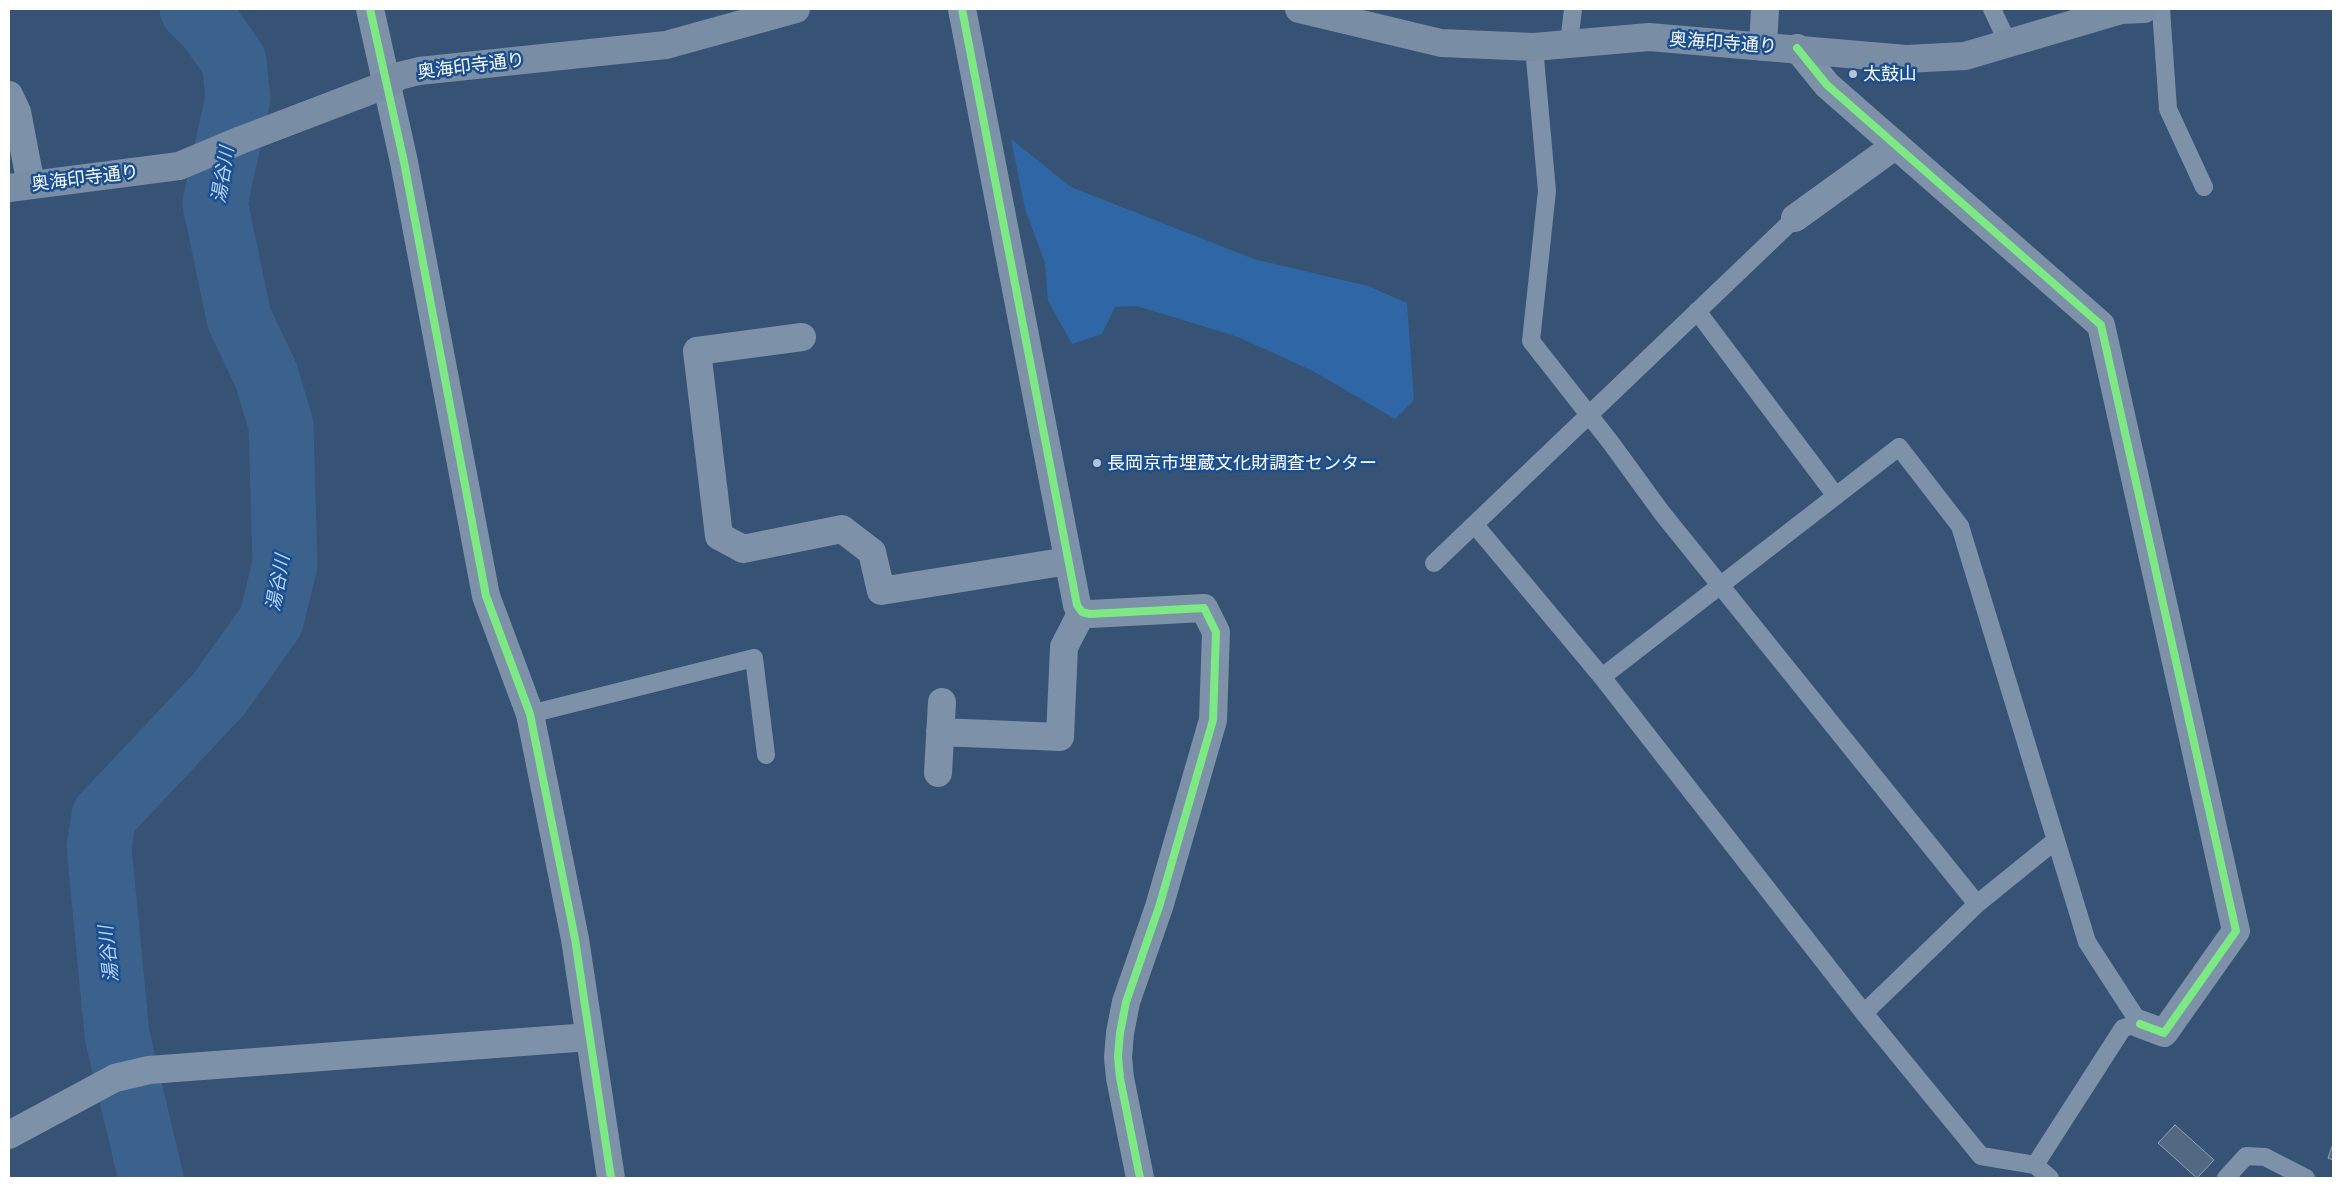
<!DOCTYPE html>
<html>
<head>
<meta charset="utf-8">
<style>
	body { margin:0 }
	#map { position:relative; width:2342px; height:1187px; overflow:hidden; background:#365274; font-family:Lato,sans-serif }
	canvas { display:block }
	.frame { position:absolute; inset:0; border:10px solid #fff; pointer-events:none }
</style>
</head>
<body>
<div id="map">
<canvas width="2342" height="1187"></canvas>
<div class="frame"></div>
</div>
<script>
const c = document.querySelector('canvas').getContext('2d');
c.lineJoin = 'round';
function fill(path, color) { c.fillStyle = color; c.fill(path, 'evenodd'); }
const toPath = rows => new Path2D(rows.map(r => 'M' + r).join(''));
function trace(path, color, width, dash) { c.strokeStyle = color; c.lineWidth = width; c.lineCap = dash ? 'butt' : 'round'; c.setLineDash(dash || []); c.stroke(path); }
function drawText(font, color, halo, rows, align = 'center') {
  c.font = font + ' Lato,"Noto Sans JP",sans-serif'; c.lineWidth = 5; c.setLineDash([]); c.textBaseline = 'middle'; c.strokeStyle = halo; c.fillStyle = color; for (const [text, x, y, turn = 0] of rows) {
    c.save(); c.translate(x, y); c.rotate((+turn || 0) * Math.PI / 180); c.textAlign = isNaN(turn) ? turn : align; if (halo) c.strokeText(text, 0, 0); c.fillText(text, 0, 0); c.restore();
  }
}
fill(toPath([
	[1011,139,1071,187,1254,259,1368,286,1407,303,1414,400,1395,419,1313,371,1238,337,1137,306,1115,307,1102,334,1072,344,1048,301,1045,263,1025,209]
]), '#2f66a5');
trace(toPath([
	[151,1178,117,1035,99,847,104,816,219,694,271,621,285,564,281,425,266,375,239,318,215,203,238,98,234,61,210,27,192,9]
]), '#3b618d', 65);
const building = toPath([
	[2175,1125,2214,1160,2197,1178,2158,1143,2175,1125],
	[2333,1144,2333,1160,2328,1158,2333,1144]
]);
fill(building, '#526984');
trace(building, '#92a2b6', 1);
trace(toPath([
	[1992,9,2008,43],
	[2161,9,2168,109,2204,187],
	[1569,43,1573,9],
	[1534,47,1547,191,1531,341,1611,443,1662,513,1977,904,1864,1013,1981,1156,2035,1165,2050,1178],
	[1697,311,1836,496],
	[1475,525,1602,677,1864,1013],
	[1434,563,1795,218],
	[1602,677,1899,447,1960,526,2087,942,2140,1024,2123,1028,2035,1165],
	[530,714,754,658,766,755],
	[1977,904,2056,840],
	[2226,1178,2246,1156,2265,1157,2306,1178]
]), '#7d92a8', 18);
trace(toPath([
	[370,9,404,162,486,596,530,714,575,939,611,1178],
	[962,9,1077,605,1082,612,1090,614,1204,608,1216,632,1213,720,1159,907,1126,1002,1120,1033,1118,1057,1120,1078,1140,1178],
	[1763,47,1765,9],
	[1797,48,1827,85,2101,325,2236,931,2164,1033,2140,1024],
	[9,95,17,112,31,185],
	[1795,218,1896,145],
	[802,337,697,351,719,536,743,549,842,529,872,552,881,591,1068,561],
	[940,732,1060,737,1064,647,1082,612],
	[938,773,942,702],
	[9,1135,115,1078,149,1070,589,1037]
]), '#7d92a8', 28);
trace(toPath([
	[1299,9,1441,43,1534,47,1649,37,1906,59,1965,56,2121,10,2144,9],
	[9,188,179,166,241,140,385,85,399,76,419,71,666,45,796,9]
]), '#798da4', 28);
trace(toPath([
	[370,9,404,162,486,596,530,714,575,939,611,1178],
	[962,9,1077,605,1082,612,1090,614,1204,608,1216,632,1213,720,1159,907,1126,1002,1120,1033,1118,1057,1120,1078,1140,1178],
	[1797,48,1827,85,2101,325,2236,931,2164,1033,2140,1024]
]), '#7ce984', 8);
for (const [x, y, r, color] of [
	[1853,74,5,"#b9c2ce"],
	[1097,463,5,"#b9c2ce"]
]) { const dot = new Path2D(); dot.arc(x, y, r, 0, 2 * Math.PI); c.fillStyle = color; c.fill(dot); trace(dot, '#1b4f8f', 2); }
drawText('18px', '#fff', '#1b4f8f', [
	["奥海印寺通り",1723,43,4],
	["奥海印寺通り",471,66,-7],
	["奥海印寺通り",85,178,-7]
]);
drawText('18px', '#fff', '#1b4f8f', [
	["太鼓山",1863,74],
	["長岡京市埋蔵文化財調査センター",1107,463]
], 'left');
drawText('italic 19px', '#b5d3f5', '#1b4f8f', [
	["湯谷川",223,175,-81],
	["湯谷川",278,583,-80],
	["湯谷川",109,954,-96]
]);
</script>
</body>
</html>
